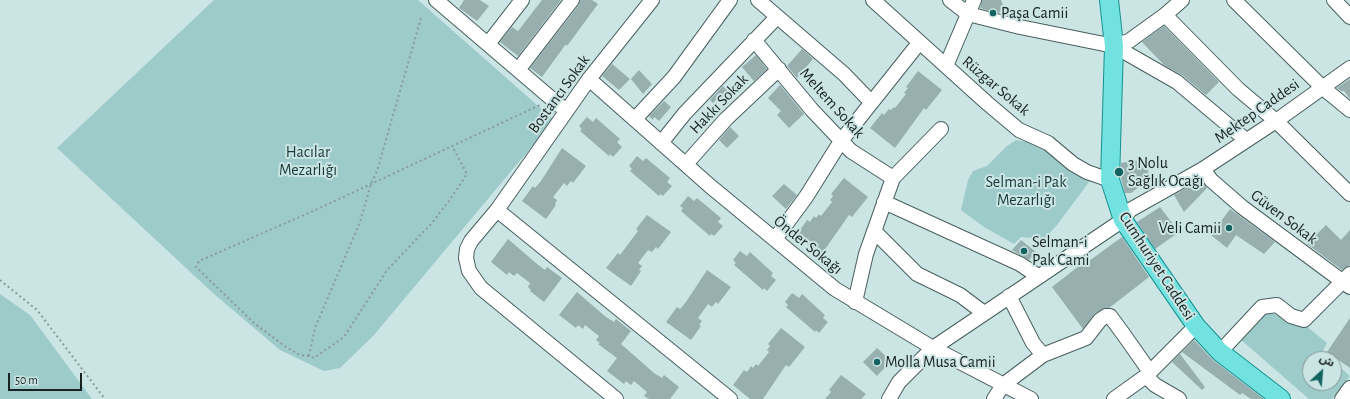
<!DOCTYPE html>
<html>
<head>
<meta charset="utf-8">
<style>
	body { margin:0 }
	#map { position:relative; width:1350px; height:399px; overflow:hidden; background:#cbe5e4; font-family:"Alegreya Sans","Noto Sans Arabic",sans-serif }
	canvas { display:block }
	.north { position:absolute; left:1302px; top:351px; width:40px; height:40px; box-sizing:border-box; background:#cbe5e4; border:1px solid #839796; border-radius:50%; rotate:26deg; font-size:11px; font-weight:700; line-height:16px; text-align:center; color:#182221 }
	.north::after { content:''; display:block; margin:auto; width:14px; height:18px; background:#136361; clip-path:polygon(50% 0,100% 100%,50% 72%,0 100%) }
	.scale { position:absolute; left:8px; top:373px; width:74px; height:18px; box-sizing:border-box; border:2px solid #182221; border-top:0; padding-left:5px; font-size:12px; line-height:14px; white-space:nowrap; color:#182221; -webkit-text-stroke:3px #cbe5e4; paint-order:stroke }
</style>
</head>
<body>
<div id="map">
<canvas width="1350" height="399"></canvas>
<div class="north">ش</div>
<div class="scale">50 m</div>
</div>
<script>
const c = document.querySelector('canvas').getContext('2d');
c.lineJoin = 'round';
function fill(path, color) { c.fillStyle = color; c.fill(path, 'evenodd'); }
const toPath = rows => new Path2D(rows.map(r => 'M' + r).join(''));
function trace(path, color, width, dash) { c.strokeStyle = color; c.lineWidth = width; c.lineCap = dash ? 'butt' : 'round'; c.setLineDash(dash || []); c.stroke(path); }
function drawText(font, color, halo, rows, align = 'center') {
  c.font = font + ' "Alegreya Sans",sans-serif'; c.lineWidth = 4; c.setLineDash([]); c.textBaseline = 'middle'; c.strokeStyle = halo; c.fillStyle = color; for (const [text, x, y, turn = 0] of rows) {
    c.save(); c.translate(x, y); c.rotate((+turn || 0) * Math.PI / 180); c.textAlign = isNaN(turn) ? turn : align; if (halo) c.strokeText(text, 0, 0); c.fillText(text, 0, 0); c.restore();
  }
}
fill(toPath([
	[214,0,418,0,554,120,374,335,340,368,324,371,280,350,214,294,57,148],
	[1016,140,1044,145,1092,178,1057,225,1044,239,1021,237,1014,244,984,227,961,210,968,180,973,171,987,166,1007,146],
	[0,294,30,315,92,399,0,399],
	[1267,312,1300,321,1327,343,1322,352,1330,359,1310,359,1310,383,1334,383,1334,362,1350,376,1332,399,1309,399,1240,339]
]), '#9dcbc9');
fill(toPath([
	[464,0,480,0,489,6,477,21,459,8],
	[542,0,561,0,518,56,500,42,512,27,518,31],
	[580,0,592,0,598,4,567,46,566,44,542,77,530,68,579,5],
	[982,0,1001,0,1003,5,999,13,980,8],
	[1164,26,1219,82,1206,95,1182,75,1164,65,1142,42],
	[802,49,813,59,797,78,787,66],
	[756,55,767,69,754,81,742,67],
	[612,64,630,79,619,90,602,76],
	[639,70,652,84,643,94,631,79],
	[918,71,942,90,926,110,924,108,895,148,870,128,882,113,884,115,889,109,891,110,894,107,895,108,906,94,904,93,908,88,906,87],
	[1350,79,1350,99,1344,91,1341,91,1337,88],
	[780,85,804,114,789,128,777,115,781,111,768,98],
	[723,86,731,95,724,103,718,98,713,103,710,100],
	[664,101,671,107,659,121,654,117,653,120,649,116],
	[587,117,593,122,596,118,620,139,617,142,622,147,613,157,610,154,609,156,580,131,582,129,579,126],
	[730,127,739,136,727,148,719,140],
	[562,148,586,166,573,183,571,181,567,186,564,183,553,197,557,200,555,204,556,205,546,219,522,201,533,186,535,188,541,181],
	[637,156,643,161,646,158,670,178,667,182,672,186,663,196,660,194,659,196,630,171,632,169,629,166],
	[1145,159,1150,179,1131,193,1125,193,1121,178,1121,163],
	[844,178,868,197,852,217,849,215,821,255,796,236,807,220,810,222,814,216,816,218,819,214,821,216,832,202,830,200,833,196,831,194],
	[1201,180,1207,188,1184,212,1174,195],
	[784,184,797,195,786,209,772,196],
	[688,196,694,201,697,198,721,218,718,222,723,226,714,236,711,234,710,236,681,211,683,208,680,206],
	[1160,207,1179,232,1155,249,1137,222],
	[1230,209,1275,242,1264,254,1236,235,1227,248,1211,235],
	[647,215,671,232,658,249,656,247,652,252,648,250,638,263,642,266,639,270,641,271,631,286,606,268,618,253,620,255,638,231,636,229],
	[1326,225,1341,240,1350,230,1350,265,1342,270,1307,244],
	[1122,237,1149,277,1109,308,1102,309,1095,313,1083,329,1052,287,1084,262,1085,264],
	[508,239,537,264,545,270,547,267,562,278,544,302,530,291,531,290,528,287,530,283,517,273,514,276,509,272,507,275,491,262],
	[1021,240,1036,252,1029,260,1012,250],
	[740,251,747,256,750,252,773,273,771,276,776,280,767,291,764,288,763,290,734,265,736,263,733,260],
	[707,270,731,287,718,304,716,302,712,307,708,304,698,318,702,321,699,325,701,326,691,340,666,322,677,307,680,309,686,302],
	[577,292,606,317,614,322,616,319,631,331,621,344,654,373,662,378,664,375,679,387,670,399,649,399,644,396,647,392,634,381,631,385,626,381,624,384,607,371,617,358,598,344,600,343,596,340,599,336,585,325,583,329,578,325,576,328,559,315],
	[792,293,799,298,802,294,825,315,823,318,828,322,819,333,816,330,815,332,786,307,788,305,785,302],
	[1350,318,1350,368,1327,352],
	[781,328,805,347,789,367,786,365,763,399,750,399,733,385,744,370,747,372,751,366,753,368,756,364,758,366,769,352,767,350,770,346,768,344],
	[1194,340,1213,360,1264,399,1251,399,1242,393,1240,395,1182,352],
	[877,348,891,361,877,376,863,362],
	[1180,354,1205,387,1202,390,1172,362],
	[841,375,866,394,861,399,825,399,831,392,829,390]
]), '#97b0af');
const minor = toPath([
	[436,0,566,111],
	[758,0,844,74,871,102],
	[873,0,987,103,1019,130,1048,143,1073,164,1087,172,1110,180],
	[950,0,968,14,1020,27,1114,46,1177,82,1246,140],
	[1234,0,1322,87,1350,110],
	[1334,0,1350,17],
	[1165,15,1238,89,1276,121,1350,194],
	[754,40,812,110,851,151,893,178],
	[488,44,522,0],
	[1114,46,1129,41,1165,15,1182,0],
	[946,66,974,0],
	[518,70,572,0],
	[589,79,710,186,835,289,933,348,1031,399],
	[635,119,674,77,730,0],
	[661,143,685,113,777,17],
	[686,164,726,119,779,69],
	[1203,169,1211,180,1242,207,1350,287],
	[884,202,1020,264,1038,276],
	[497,210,730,399],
	[874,231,917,274,960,295,984,313],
	[775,239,806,197,841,141,919,43],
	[1009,296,1033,343,1043,355],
	[855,302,866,254,893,178,941,129],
	[1220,352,1262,307,1277,305,1291,316,1304,320,1350,274],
	[1146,376,1155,385,1179,399],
	[616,399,481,288,469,271,466,258,467,249,471,241,497,210,589,79,652,0],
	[889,399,899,382,933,348,1123,220,1130,210,1203,169,1276,121,1350,68],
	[994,399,1003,385,1043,355,1086,338,1100,320,1106,316,1110,316,1124,335,1150,372],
	[1114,399,1146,376,1196,326],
	[1342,399,1350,388]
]);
const major = toPath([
	[1109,0,1114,46,1110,180,1123,220,1196,326,1220,352,1281,399]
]);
trace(minor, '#485f5e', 16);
trace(major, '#159290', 20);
trace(toPath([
	[421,18,377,171,371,184,360,222,315,328,309,356,314,358,344,337,387,270,431,224,449,201,467,174,452,146],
	[0,280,37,310,105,399],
	[309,356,300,355,286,347,254,323,196,267,199,261,311,212,540,105]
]), '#889c9b', 2, [2, 3]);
trace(minor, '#fff', 14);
trace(major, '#72e2e0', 18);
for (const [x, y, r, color] of [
	[993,13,4,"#136361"],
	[1119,172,5,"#136361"],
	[1229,228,4,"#136361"],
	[1024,251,4,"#136361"],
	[877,362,4,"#136361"]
]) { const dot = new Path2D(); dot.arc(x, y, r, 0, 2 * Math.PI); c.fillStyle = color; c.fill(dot); trace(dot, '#cbe5e4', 1.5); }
drawText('16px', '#182221', '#cbe5e4', [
	["Paşa Camii",1001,13],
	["3 Nolu",1128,163],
	["Sağlık Ocağı",1128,181],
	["Veli Camii",1221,228,"right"],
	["Selman-i",1032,242],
	["Pak Cami",1032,260],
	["Molla Musa Camii",885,362]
], 'left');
drawText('16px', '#182221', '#cbe5e4', [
	["Rüzgar Sokak",996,86,40],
	["Bostancı Sokak",559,94,-54],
	["Meltem Sokak",832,103,48],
	["Hakkı Sokak",719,104,-46],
	["Mektep Caddesi",1257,111,-35],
	["Güven Sokak",1284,217,37],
	["Önder Sokağı",808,245,39],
	["Cumhuriyet Caddesi",1157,266,57]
]);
drawText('16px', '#183837', '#cbe5e4', [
	["Hacılar",308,152],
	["Mezarlığı",308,170],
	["Selman-i Pak",1026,182],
	["Mezarlığı",1026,200]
]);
</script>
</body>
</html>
